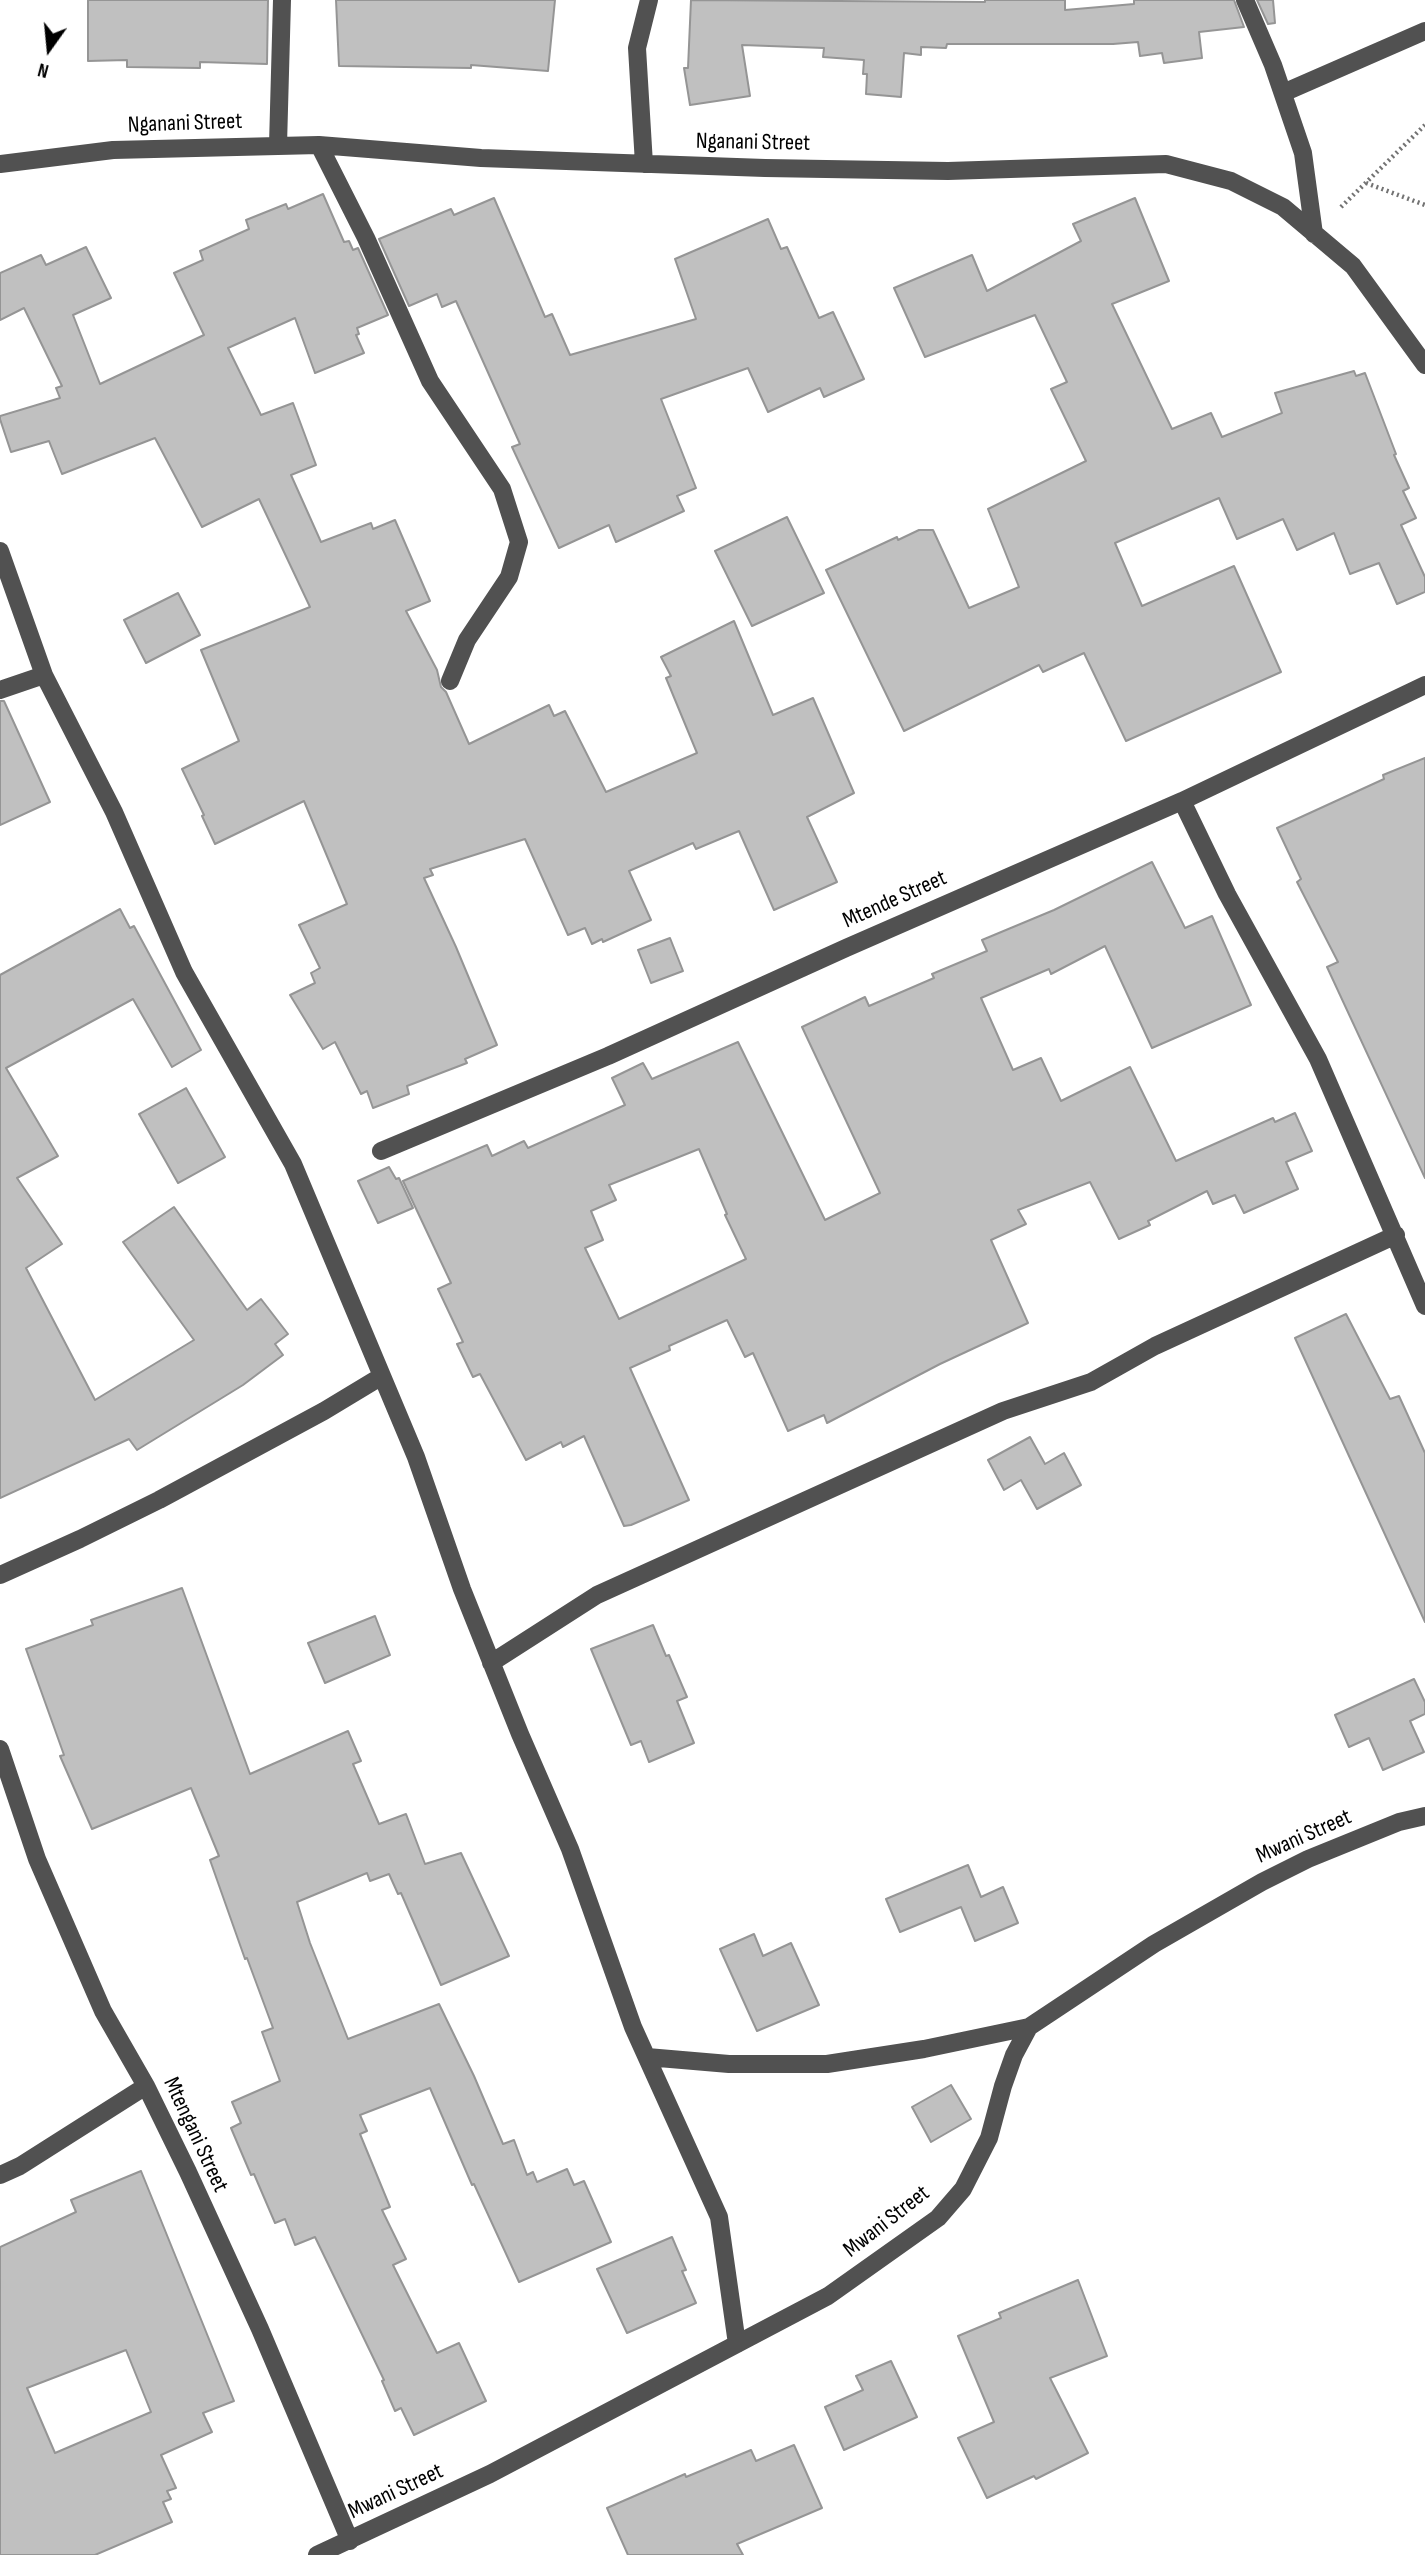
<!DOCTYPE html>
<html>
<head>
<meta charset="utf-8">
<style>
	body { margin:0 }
	#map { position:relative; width:1425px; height:2555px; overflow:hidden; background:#fff; font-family:"Sofia Sans Condensed",sans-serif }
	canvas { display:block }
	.north { position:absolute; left:14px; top:14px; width:70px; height:70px; -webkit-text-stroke:5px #fff; paint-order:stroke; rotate:195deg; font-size:19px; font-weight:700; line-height:28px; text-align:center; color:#000 }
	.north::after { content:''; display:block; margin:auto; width:24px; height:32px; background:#000; clip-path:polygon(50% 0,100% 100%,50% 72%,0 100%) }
</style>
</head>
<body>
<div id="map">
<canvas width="1425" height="2555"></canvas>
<div class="north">N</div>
</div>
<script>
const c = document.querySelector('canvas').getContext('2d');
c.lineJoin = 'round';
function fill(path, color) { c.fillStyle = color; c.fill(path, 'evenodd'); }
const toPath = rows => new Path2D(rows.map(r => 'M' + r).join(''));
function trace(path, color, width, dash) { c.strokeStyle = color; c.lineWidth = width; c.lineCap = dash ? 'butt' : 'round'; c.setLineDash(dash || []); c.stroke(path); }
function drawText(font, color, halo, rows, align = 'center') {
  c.font = font + ' "Sofia Sans Condensed",sans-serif'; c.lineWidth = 5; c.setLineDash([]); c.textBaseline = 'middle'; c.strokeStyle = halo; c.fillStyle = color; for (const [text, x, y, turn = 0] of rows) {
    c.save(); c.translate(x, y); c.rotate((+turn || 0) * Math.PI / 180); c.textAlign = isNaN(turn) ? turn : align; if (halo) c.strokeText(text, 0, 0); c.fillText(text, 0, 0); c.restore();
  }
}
const building = toPath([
	[88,0,268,0,267,64,200,62,200,68,127,67,127,60,88,61,88,0],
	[336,0,555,0,548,71,471,65,471,68,339,66,336,0],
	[691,0,985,2,985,0,1065,0,1065,10,1134,4,1134,0,1234,0,1244,27,1199,32,1202,58,1164,63,1162,53,1140,56,1138,42,1113,44,947,44,946,48,921,47,921,55,904,53,901,97,866,94,867,74,863,74,864,60,823,57,824,48,742,45,750,96,690,105,684,68,688,68,691,0],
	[1257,0,1273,0,1275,23,1268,24,1257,0],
	[323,194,344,242,349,241,353,250,358,248,388,315,357,328,359,334,356,335,364,353,315,373,295,318,228,348,261,415,293,403,316,465,291,475,321,542,371,523,373,529,395,520,430,601,406,611,437,670,441,687,446,692,469,744,549,705,554,716,565,711,606,792,697,753,666,678,671,676,661,657,734,621,773,715,813,698,854,793,807,817,837,882,774,910,739,831,696,849,693,843,629,871,651,920,603,942,602,939,592,944,585,928,568,935,525,839,430,869,433,875,424,878,456,947,497,1045,465,1059,467,1063,407,1086,409,1094,373,1108,367,1091,361,1094,335,1042,323,1049,290,995,315,983,311,973,320,968,299,925,347,904,304,801,215,844,202,816,204,815,182,769,239,741,201,650,310,607,259,499,202,527,155,438,62,474,49,441,11,452,0,419,0,416,60,398,56,388,62,386,24,308,0,320,0,273,41,255,46,265,86,247,111,298,73,315,100,384,204,335,174,273,203,260,200,251,249,229,246,220,286,204,288,209,323,194],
	[494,198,545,317,552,314,570,355,696,319,675,259,768,219,781,249,787,247,819,318,833,312,864,379,824,397,820,388,768,412,748,368,661,399,696,488,677,496,684,511,616,542,609,525,559,548,512,447,520,444,456,301,442,307,437,294,409,306,379,239,451,209,454,215,494,198],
	[1135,198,1169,281,1112,304,1172,429,1211,413,1222,437,1282,413,1275,393,1354,371,1356,376,1365,373,1396,454,1394,455,1409,488,1403,491,1416,518,1401,525,1425,577,1425,592,1397,604,1379,563,1350,574,1334,533,1297,550,1283,519,1237,539,1219,498,1115,543,1142,606,1234,566,1281,672,1126,741,1084,653,1043,672,1039,665,904,731,826,570,897,537,898,540,919,530,933,530,969,608,1019,587,988,509,1086,461,1051,389,1067,382,1035,315,925,357,894,288,972,255,987,291,1081,241,1073,224,1135,198],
	[787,517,824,593,752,626,715,551,787,517],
	[178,593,200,635,146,663,124,620,178,593],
	[0,701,4,701,50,802,0,825,0,701],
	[1425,758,1425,1178,1327,967,1338,962,1297,882,1301,879,1277,828,1384,779,1383,775,1425,758],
	[1152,862,1185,928,1212,916,1251,1005,1152,1048,1105,946,1051,974,1049,969,981,998,1013,1070,1041,1058,1061,1101,1130,1067,1176,1161,1273,1118,1275,1122,1295,1113,1312,1151,1286,1162,1298,1189,1244,1213,1235,1195,1213,1204,1207,1191,1148,1221,1150,1225,1119,1239,1090,1182,1018,1210,1026,1224,991,1240,1028,1323,940,1364,827,1423,824,1415,788,1431,753,1353,745,1357,727,1320,669,1346,670,1350,630,1368,689,1500,631,1525,624,1526,584,1436,563,1447,561,1442,526,1460,480,1374,473,1377,457,1344,463,1342,438,1289,451,1283,403,1181,487,1145,492,1156,524,1141,528,1148,625,1105,612,1078,643,1063,652,1079,738,1042,825,1220,880,1193,802,1027,865,997,869,1006,934,978,932,974,987,951,982,940,1054,910,1152,862],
	[699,1149,727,1214,725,1215,746,1259,619,1319,585,1248,603,1240,591,1211,616,1200,609,1185,699,1149],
	[120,909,130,928,134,926,201,1050,172,1067,133,999,6,1068,58,1156,17,1178,62,1244,26,1268,95,1400,194,1340,123,1242,174,1207,247,1310,261,1299,288,1334,275,1344,283,1355,243,1385,137,1450,129,1439,0,1498,0,975,120,909],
	[670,938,683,971,651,983,638,950,670,938],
	[186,1088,225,1157,178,1183,139,1114,186,1088],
	[389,1167,396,1179,399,1178,413,1208,378,1223,358,1181,389,1167],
	[1346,1314,1390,1399,1399,1396,1425,1453,1425,1622,1295,1338,1346,1314],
	[1030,1437,1045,1464,1064,1453,1081,1485,1037,1509,1021,1480,1004,1490,988,1460,1030,1437],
	[182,1588,250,1774,348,1731,361,1761,353,1764,379,1824,406,1814,425,1864,461,1853,509,1956,441,1985,401,1893,398,1894,389,1874,370,1881,367,1873,297,1902,310,1943,348,2039,439,2004,474,2076,503,2144,514,2140,527,2175,533,2172,537,2182,567,2169,574,2185,584,2181,611,2242,519,2282,474,2184,472,2185,430,2088,360,2115,367,2131,360,2134,390,2207,382,2210,406,2259,393,2265,437,2353,459,2343,486,2401,414,2435,401,2408,395,2411,382,2381,384,2380,315,2237,295,2245,285,2219,275,2223,254,2174,251,2175,231,2128,241,2123,232,2102,280,2081,262,2032,273,2028,247,1958,245,1959,210,1860,219,1856,191,1788,92,1829,60,1756,64,1755,26,1649,93,1625,91,1620,182,1588],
	[375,1616,390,1655,325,1683,308,1643,375,1616],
	[653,1625,666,1656,669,1655,687,1697,677,1701,694,1743,649,1762,641,1741,631,1745,591,1649,653,1625],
	[1414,1679,1425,1702,1425,1714,1410,1721,1424,1752,1383,1770,1369,1738,1349,1747,1335,1715,1414,1679],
	[968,1865,981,1897,1003,1887,1018,1923,975,1941,961,1907,900,1932,886,1899,968,1865],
	[754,1934,763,1956,791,1943,819,2005,757,2031,720,1949,754,1934],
	[951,2085,971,2119,931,2142,912,2107,951,2085],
	[141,2171,234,2401,203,2413,212,2432,161,2455,176,2488,167,2491,171,2499,163,2502,172,2522,95,2555,0,2555,0,2247,76,2212,71,2200,141,2171],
	[126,2350,151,2412,55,2453,27,2388,126,2350],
	[672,2237,686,2270,682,2271,696,2303,627,2333,597,2269,672,2237],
	[1078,2280,1107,2356,1050,2378,1088,2453,1036,2479,1034,2476,987,2498,958,2438,994,2422,958,2336,1001,2318,999,2313,1078,2280],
	[891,2361,917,2417,844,2450,825,2407,863,2390,856,2376,891,2361],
	[794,2445,822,2508,737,2544,743,2555,628,2555,607,2508,685,2474,686,2477,751,2450,756,2461,794,2445]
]);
fill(building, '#c0c0c0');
trace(building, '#959595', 2);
trace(toPath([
	[1366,183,1425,205],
	[1341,207,1425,125]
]), '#737373', 4.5, [2, 3.5]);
trace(toPath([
	[1245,0,1273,65,1303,153,1314,234],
	[1283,93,1425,31],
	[278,145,282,0],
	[319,145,366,238,430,381,502,489,519,542,509,577,467,640,450,681],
	[0,164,113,150,319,145,481,158,765,168,948,171,1166,164,1231,181,1283,207,1353,266,1425,365],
	[644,164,637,48,649,0],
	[0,551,44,675,114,812,184,972,293,1164,416,1457,462,1589,520,1734,570,1849,633,2027,719,2217,737,2344],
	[0,690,44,675],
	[1182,801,1227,894,1318,1059,1425,1306],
	[381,1151,608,1056,846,948,1182,801,1425,685],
	[0,1575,80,1539,159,1500,324,1411,382,1376],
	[491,1663,597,1595,1003,1411,1091,1382,1155,1346,1396,1235],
	[0,1749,37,1859,103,2011,146,2086,188,2172,260,2329,350,2541],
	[647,2057,729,2064,827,2064,924,2049,1029,2027],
	[0,2175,20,2166,146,2086],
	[317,2555,490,2474,828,2296,938,2218,963,2189,989,2138,1003,2086,1014,2055,1029,2027,1154,1944,1262,1882,1308,1859,1399,1822,1425,1816]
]), '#515151', 18);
drawText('23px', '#000', '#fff', [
	["Nganani Street",185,124,-2],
	["Nganani Street",753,143,1],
	["Mtende Street",895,900,-24],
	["Mwani Street",1304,1837,-24],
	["Mtengani Street",195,2135,65],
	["Mwani Street",887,2222,-38],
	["Mwani Street",396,2492,-25]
]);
</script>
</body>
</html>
